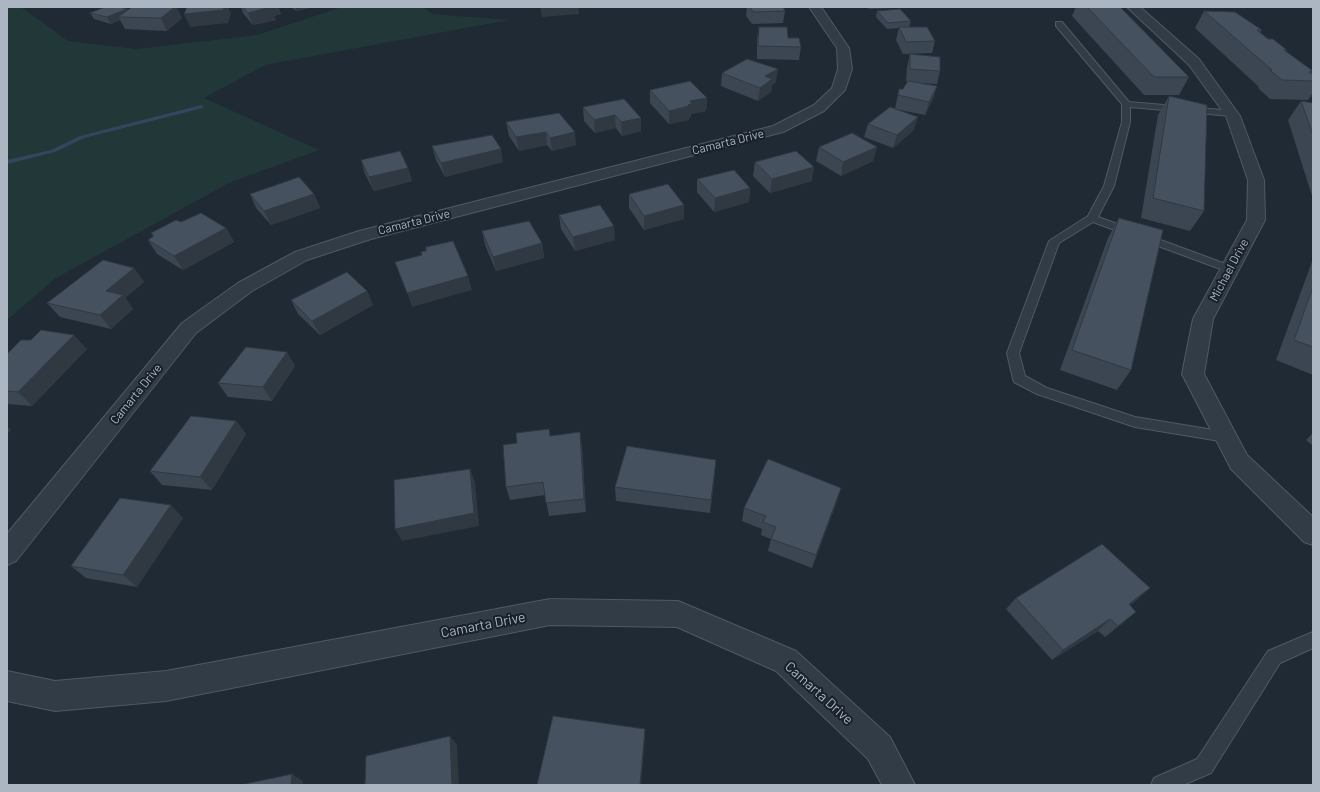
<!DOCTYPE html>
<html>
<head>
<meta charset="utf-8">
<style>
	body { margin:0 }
	#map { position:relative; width:1320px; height:792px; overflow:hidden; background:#1f2a35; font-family:Barlow,sans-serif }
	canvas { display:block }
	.frame { position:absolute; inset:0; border:8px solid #acb6c3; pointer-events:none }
</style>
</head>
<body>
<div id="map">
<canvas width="1320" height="792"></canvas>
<div class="frame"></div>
</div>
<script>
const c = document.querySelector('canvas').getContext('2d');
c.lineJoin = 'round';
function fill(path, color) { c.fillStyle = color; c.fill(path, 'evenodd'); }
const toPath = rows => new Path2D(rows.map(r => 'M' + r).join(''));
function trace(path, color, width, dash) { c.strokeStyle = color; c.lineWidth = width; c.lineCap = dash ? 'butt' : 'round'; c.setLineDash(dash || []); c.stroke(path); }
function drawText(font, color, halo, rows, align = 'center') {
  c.font = font + ' Barlow,sans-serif'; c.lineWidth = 4; c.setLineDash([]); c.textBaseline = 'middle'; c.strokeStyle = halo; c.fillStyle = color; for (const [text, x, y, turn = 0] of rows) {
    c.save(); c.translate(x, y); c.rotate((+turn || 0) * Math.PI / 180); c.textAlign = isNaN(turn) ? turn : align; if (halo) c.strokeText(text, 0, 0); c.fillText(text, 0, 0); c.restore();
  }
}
fill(toPath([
	[7,7,21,7,68,41,137,49,257,35,342,7,423,7,433,14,509,20,265,65,204,98,319,150,229,183,56,278,7,320]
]), '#223737');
fill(toPath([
	[201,105,203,106,203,108,84,138,55,152,7,164,7,160,51,150,80,136,201,105]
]), '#32475d');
const lane = toPath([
	[1056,22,1062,22,1129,102,1234,111,1235,113,1231,116,1130,107,1130,122,1114,186,1098,217,1234,267,1236,269,1234,271,1226,271,1093,222,1059,243,1019,353,1025,376,1047,388,1135,417,1226,432,1231,433,1233,437,1231,441,1226,442,1135,427,1037,394,1014,382,1013,379,1007,353,1049,241,1088,216,1104,186,1122,122,1122,104,1056,26,1056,22],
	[1313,632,1313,648,1280,663,1211,773,1183,785,1151,785,1154,778,1197,759,1268,651,1313,632]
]);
const street = toPath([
	[809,7,821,7,849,48,852,69,845,90,824,111,783,132,371,239,307,260,252,291,196,333,16,561,7,565,7,534,182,323,238,283,295,252,359,231,773,126,814,105,832,88,838,69,837,48,809,7],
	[1127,7,1140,7,1199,59,1240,116,1264,180,1265,220,1213,319,1204,374,1247,455,1313,517,1313,545,1304,542,1231,469,1182,374,1193,319,1247,220,1248,180,1226,116,1189,65,1127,7],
	[550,599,678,601,796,651,890,737,915,785,882,785,868,759,776,671,677,627,550,625,166,701,55,711,7,701,7,671,55,681,166,671,550,599]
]);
trace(lane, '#505964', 2);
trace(street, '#505964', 2);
fill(lane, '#323c46');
fill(street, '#323c46');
fill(toPath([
	[241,7,278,7,281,14,274,16,276,20,253,25,243,13],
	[291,7,314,7,296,11],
	[747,7,783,7,785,11,783,23,752,24,746,16],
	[867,7,895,7,895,8,869,9],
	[1076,7,1120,7,1189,77,1179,95,1144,95,1072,16],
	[127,9,128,10,182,18,167,31,125,29,120,20,111,24,94,19,90,13],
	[877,11,911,21,909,27,935,41,932,53,903,54,896,40,899,28,887,29,876,17],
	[1204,11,1262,30,1260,33,1268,39,1287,50,1286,51,1313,72,1312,74,1313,75,1313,93,1308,100,1270,99,1258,88,1259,87,1195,28],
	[759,27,788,38,801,47,799,60,757,59,757,39],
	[910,54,940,71,937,84,917,83,937,86,933,99,925,115,895,109,899,89,903,89,908,82,906,82,907,67],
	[722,73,776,82,772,85,771,92,758,101,721,86],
	[650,90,707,98,706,111,691,114,691,117,689,118,689,120,669,124,650,103],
	[1169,96,1204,211,1190,231,1141,218,1158,115],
	[624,99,641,131,622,136,616,128,595,133,584,121,583,107],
	[1301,101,1313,103,1313,199,1288,120],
	[559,113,576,145,552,151,547,145,519,151,509,136,506,122],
	[868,124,914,130,893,148,864,137],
	[432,146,503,162,445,177,436,160],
	[819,147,877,147,873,161,841,176,816,161],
	[361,160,408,168,412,181,374,191,365,174],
	[755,162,812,181,770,193,753,176],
	[697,179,750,188,749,202,714,212,697,192],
	[250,194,314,194,320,208,271,225,256,208],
	[629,194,684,219,644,230,629,208],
	[559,215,615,240,575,251,561,229],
	[1119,218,1131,370,1117,390,1060,370,1108,238],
	[181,222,226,228,234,242,183,270,157,254,148,240,153,237,151,233],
	[482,231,542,243,544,258,496,271,485,245],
	[1313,259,1313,375,1276,360],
	[134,268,144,282,125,298,133,309,111,329,60,317,47,303],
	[367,291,373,305,320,335,298,314,291,300],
	[87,349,32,406,7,404,7,354],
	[287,352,295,366,272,401,228,397,218,383],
	[236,421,246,434,212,490,162,485,150,471],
	[1313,433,1313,446,1306,440],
	[550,436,582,446,586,512,549,516,545,495,510,500,506,487],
	[715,473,710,513,616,501,615,487],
	[837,501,812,568,768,551,771,539,761,535,762,529,742,521,744,508],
	[183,518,137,587,86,578,71,566],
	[1016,598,1137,600,1130,605,1123,623,1105,637,1098,631,1052,660,1006,609]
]), '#3b4652');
fill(toPath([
	[175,7,177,7,182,18,167,31,161,18],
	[224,7,228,7,231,13,228,23,190,27,184,14],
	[269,7,278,7,281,14,274,16,276,20,253,25,248,13],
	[295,7,314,7,296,11],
	[540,7,578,7,579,14,542,17],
	[127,9,131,15,118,17,120,20,111,24,107,17],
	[778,69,776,82,772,85,771,92,758,101,760,88,765,76],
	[937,86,933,99,925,115,929,102],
	[707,98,706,111,691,114,691,117,689,118,689,120,669,124,669,111,690,101],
	[615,115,616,128,595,133,594,120],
	[918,117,914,130,893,148,897,135],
	[641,118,641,131,622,136,621,122],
	[546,132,547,145,519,151,516,137],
	[575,132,576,145,552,151,550,138],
	[877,147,873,161,841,176,843,162],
	[501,149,503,162,445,177,441,163],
	[814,167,812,181,770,193,772,179],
	[408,168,412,181,374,191,369,177],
	[750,188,749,202,714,212,715,198],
	[314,194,320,208,271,225,264,211],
	[684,205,684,219,644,230,644,216],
	[614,226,615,240,575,251,573,237],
	[226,228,234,242,183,270,174,256],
	[542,243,544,258,496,271,493,257],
	[134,268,144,282,125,298,133,309,111,329,100,315,106,291],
	[468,276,472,290,412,307,407,293],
	[367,291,373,305,320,335,312,321],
	[74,335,87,349,32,406,18,392],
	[287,352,295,366,272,401,263,387],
	[236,421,246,434,212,490,200,477],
	[7,426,11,430,7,434],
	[580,432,582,446,586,512,584,499],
	[716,460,715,473,710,513,711,500],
	[470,469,475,482,479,526,402,541,395,529],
	[841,488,837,501,812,568,816,555],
	[171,505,183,518,137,587,123,575],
	[1150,588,1137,600,1116,616,1129,604],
	[1136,612,1123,623,1105,637,1118,626],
	[1110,619,1098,631,1052,660,1063,650],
	[645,729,645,738,641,785,640,785],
	[450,736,457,745,459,785,452,785],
	[292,774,303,781,303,785,291,785]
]), '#303942');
const building = toPath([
	[105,7,119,7,127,9,107,17,90,13,105,7],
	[132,7,175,7,161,18,118,17,132,7],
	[187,7,224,7,223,10,184,14,187,7],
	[243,7,271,7,248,13,243,7],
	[750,7,783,7,785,11,753,12,750,7],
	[1087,7,1120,7,1189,77,1154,77,1087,7],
	[900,9,911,21,888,23,877,11,900,9],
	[1204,11,1235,12,1262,30,1257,30,1268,39,1273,39,1287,50,1284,50,1313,71,1309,72,1313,75,1313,81,1282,80,1270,70,1272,70,1204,11],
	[759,27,787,27,788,38,799,38,801,47,758,46,759,27],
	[899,27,927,27,935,41,906,42,899,27],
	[910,54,940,57,940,71,910,69,910,54],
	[747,59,778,69,765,76,772,79,760,88,722,73,747,59],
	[690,81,707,98,690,101,692,104,688,105,689,106,669,111,650,90,690,81],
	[908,81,937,86,929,102,898,95,899,89,903,89,908,81],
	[1169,96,1207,105,1204,211,1153,198,1169,96],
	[624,99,641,118,621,122,615,115,594,120,583,107,624,99],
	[1301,101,1313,103,1313,135,1301,101],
	[890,107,918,117,897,135,868,124,890,107],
	[559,113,575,132,550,138,546,132,516,137,506,122,559,113],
	[852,133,877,147,843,162,819,147,852,133],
	[492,135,501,149,441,163,432,146,492,135],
	[400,151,408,168,369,177,361,160,400,151],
	[796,151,814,167,772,179,755,162,796,151],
	[734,170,750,188,715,198,697,179,734,170],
	[299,177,314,194,264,211,250,194,299,177],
	[668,184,684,205,644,216,629,194,668,184],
	[600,205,614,226,573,237,559,215,600,205],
	[201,213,226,228,174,256,148,240,154,236,151,233,176,220,181,222,201,213],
	[1119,218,1163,230,1131,370,1072,350,1119,218],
	[529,221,542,243,493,257,482,231,529,221],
	[453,241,468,276,407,293,395,262,422,255,421,252,426,251,426,247,453,241],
	[103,260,134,268,106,291,123,295,100,315,47,303,103,260],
	[347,272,367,291,312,321,291,300,347,272],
	[1313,287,1313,347,1294,340,1313,287],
	[41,330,74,335,18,392,7,391,7,354,21,340,31,340,41,330],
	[246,347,287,352,263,387,218,383,246,347],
	[191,416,236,421,200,477,150,471,191,416],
	[549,429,550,436,580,432,584,499,546,503,543,482,506,487,503,445,517,443,516,433,549,429],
	[627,446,716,460,711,500,615,487,627,446],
	[768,459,841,488,816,555,771,539,776,527,763,522,766,516,744,508,768,459],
	[470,469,474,513,395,529,394,480,470,469],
	[120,498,171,505,123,575,71,566,120,498],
	[1102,544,1150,588,1129,604,1136,612,1118,626,1110,619,1063,650,1016,598,1102,544],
	[553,716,645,729,640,785,537,785,553,716],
	[450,736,452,785,365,785,366,756,450,736],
	[292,774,291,785,240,785,292,774]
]);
fill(building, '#45515f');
trace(building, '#303942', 1);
drawText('12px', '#acb6c3', '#18212a', [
	["Camarta Drive",728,142,-14],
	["Camarta Drive",414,222,-14],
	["Michael Drive",1229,270,-62],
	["Camarta Drive",136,394,-51]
]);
drawText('14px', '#acb6c3', '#18212a', [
	["Camarta Drive",483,625,-11],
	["Camarta Drive",819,693,42]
]);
</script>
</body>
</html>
